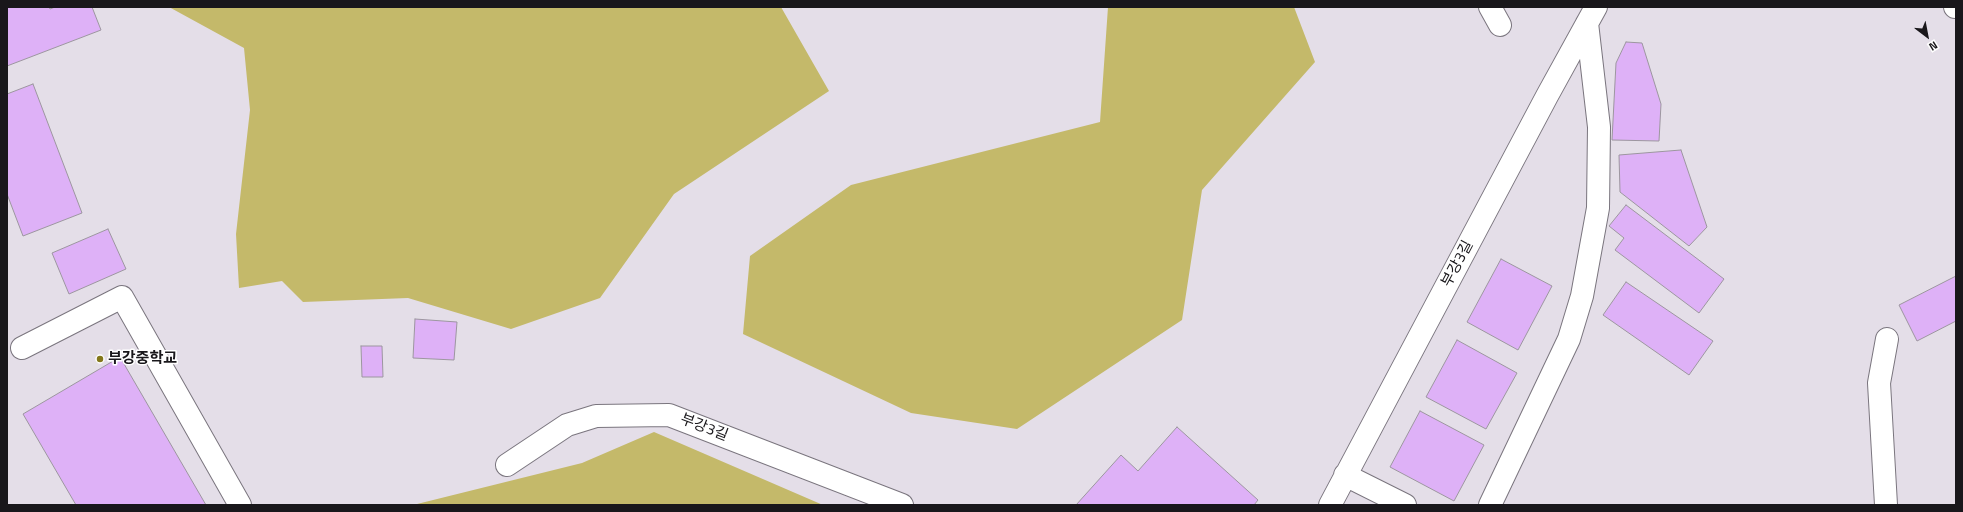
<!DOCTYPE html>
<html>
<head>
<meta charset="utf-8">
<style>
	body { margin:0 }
	#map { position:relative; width:1963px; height:512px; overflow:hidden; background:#e4dee8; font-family:"Titillium Web",sans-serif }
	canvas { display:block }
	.frame { position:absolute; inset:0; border:8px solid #19171b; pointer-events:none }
	.north { position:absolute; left:1907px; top:16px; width:40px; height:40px; -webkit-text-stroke:3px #fff; paint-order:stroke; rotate:148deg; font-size:11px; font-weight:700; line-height:16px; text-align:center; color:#19171b }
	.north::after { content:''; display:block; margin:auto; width:14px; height:18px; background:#19171b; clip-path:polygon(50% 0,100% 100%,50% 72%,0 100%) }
</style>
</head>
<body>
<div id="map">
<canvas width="1963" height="512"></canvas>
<div class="frame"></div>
<div class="north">N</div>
</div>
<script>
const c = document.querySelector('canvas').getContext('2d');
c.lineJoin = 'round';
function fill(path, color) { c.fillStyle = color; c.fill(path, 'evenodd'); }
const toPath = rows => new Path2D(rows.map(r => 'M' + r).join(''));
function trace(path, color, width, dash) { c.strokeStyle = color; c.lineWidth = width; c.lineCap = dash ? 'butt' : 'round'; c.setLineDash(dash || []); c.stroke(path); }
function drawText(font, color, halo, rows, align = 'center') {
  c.font = font + ' "Titillium Web","Noto Sans KR",sans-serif'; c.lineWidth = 3; c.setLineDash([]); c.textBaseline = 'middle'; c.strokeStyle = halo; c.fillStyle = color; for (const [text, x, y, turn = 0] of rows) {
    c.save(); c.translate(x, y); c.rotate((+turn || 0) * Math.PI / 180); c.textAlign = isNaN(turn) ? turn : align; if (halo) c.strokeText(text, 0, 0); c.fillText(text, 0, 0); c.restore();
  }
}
fill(toPath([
	[169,7,781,7,829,91,674,194,600,298,511,329,408,298,303,302,282,281,239,288,236,234,250,110,244,48],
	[1108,7,1294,7,1315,62,1202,190,1182,320,1017,429,911,413,743,334,750,256,851,185,1100,122],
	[654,432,823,505,413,505,582,463]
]), '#c4b96a');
const building = toPath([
	[7,7,49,7,50,9,55,7,92,7,101,30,7,66,7,7],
	[1626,42,1642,43,1661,104,1659,141,1612,140,1616,63,1626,42],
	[33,84,82,213,23,236,7,194,7,94,33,84],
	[1681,150,1707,227,1689,246,1620,192,1619,155,1681,150],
	[1626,205,1724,279,1699,313,1615,250,1624,238,1609,226,1626,205],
	[108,229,126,269,69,294,52,253,108,229],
	[1501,259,1552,286,1518,350,1467,322,1501,259],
	[1956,276,1956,321,1917,341,1899,305,1956,276],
	[1626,282,1713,341,1689,375,1603,315,1626,282],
	[415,319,457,322,454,360,413,358,415,319],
	[1457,340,1517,373,1486,429,1426,397,1457,340],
	[361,346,382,346,383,377,362,377,361,346],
	[120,357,206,505,76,505,23,414,120,357],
	[1420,411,1484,445,1454,501,1390,467,1420,411],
	[1177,427,1258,500,1254,505,1076,505,1121,455,1138,471,1177,427]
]);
fill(building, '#deb1f7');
trace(building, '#9c969f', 1);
const minor = toPath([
	[1490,7,1500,25],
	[1955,7,1956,7],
	[22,348,122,297,240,505],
	[507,465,567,425,596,416,669,415,902,505],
	[1345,475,1405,505],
	[1330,505,1547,96,1596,7],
	[1490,505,1569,339,1582,296,1598,208,1599,127,1587,23],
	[1886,505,1879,383,1887,339]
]);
trace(minor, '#7a757e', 24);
trace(minor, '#fff', 22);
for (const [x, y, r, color] of [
	[100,359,4,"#83771b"]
]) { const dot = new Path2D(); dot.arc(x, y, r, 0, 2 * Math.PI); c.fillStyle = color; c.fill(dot); trace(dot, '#fff', 1.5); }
drawText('15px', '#19171b', '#fff', [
	["부강3길",1458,264,-62],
	["부강3길",704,428,21]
]);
drawText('bold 15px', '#19171b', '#fff', [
	["부강중학교",108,359]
], 'left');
</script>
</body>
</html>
